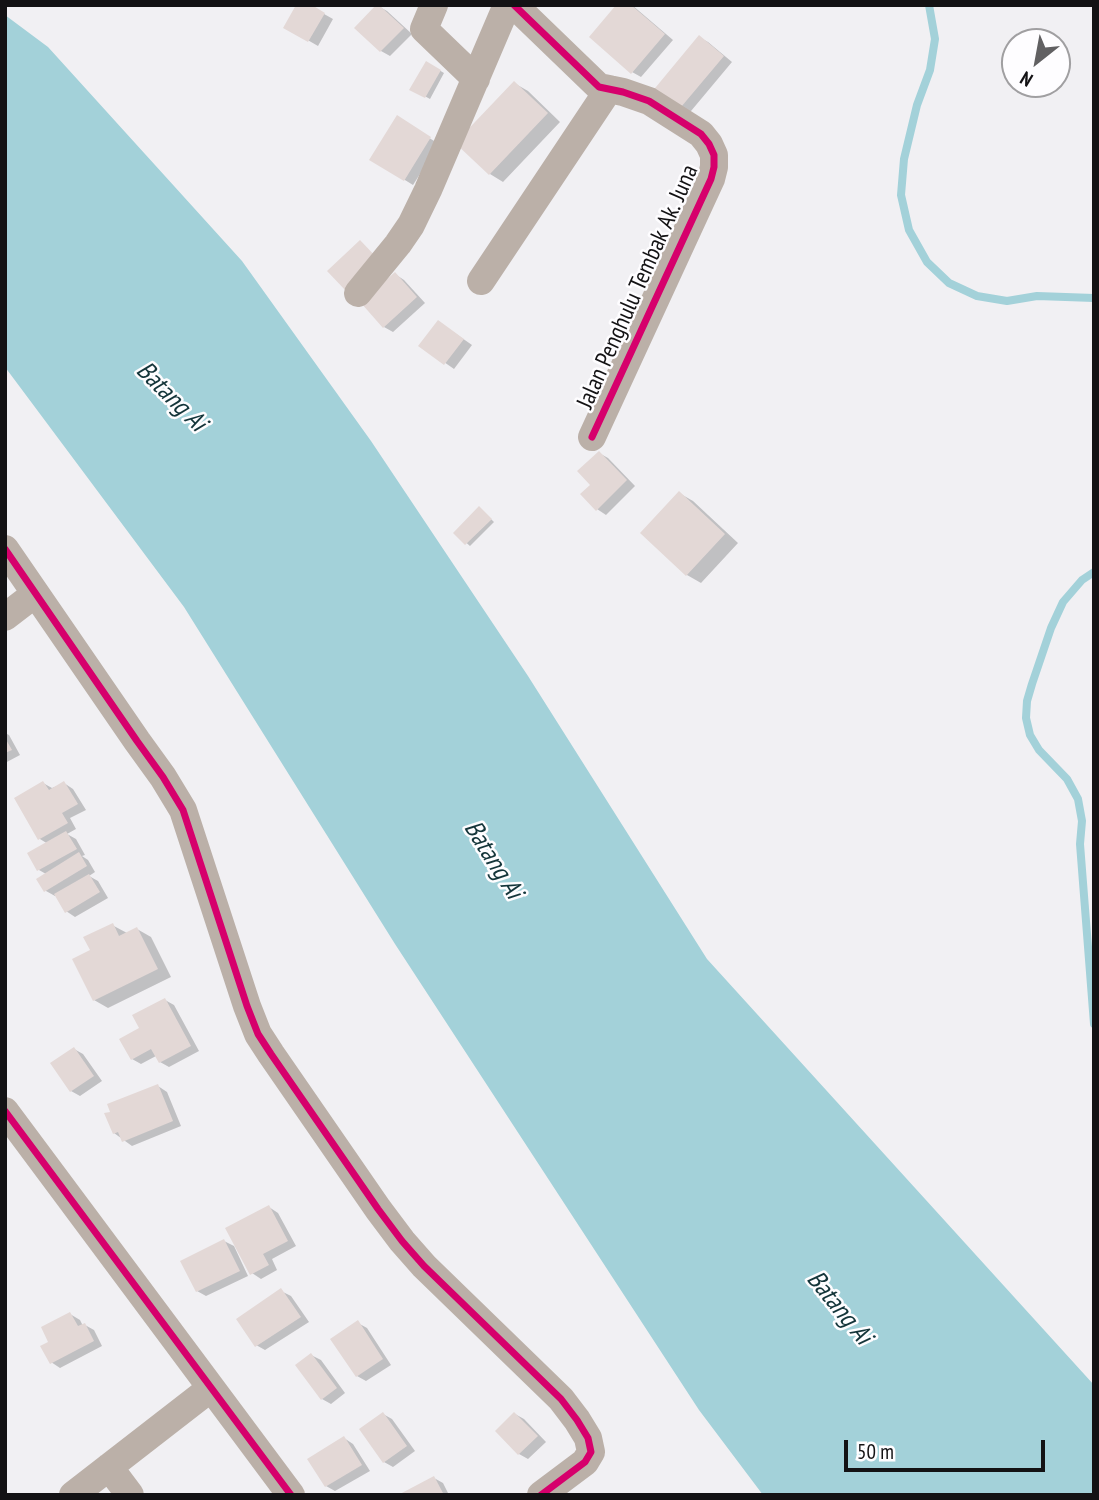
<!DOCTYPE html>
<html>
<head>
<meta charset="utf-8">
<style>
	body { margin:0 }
	#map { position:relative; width:1099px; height:1500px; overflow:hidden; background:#f1f0f3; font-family:"PT Sans Narrow",sans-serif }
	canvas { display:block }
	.frame { position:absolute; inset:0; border:7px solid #131214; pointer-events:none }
	.north { position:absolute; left:1001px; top:28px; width:70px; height:70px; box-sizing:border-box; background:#fefdff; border:2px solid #a09fa1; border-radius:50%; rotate:211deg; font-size:19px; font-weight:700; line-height:28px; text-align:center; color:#131214 }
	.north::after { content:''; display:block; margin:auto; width:24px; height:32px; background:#616062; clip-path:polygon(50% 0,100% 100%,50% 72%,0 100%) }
	.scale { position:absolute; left:844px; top:1440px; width:201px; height:32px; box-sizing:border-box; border:4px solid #131214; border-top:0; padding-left:9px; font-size:21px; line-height:24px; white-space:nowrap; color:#131214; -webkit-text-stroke:5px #fefdff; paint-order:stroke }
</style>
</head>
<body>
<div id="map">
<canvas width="1099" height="1500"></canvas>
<div class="frame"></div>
<div class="north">N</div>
<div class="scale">50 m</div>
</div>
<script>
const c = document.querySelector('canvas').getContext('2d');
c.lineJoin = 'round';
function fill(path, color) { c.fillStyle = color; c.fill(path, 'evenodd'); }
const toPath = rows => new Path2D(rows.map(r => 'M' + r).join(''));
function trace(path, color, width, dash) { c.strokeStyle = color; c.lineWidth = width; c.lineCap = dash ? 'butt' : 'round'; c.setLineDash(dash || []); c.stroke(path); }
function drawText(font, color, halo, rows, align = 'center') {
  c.font = font + ' "PT Sans Narrow",sans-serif'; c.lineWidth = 5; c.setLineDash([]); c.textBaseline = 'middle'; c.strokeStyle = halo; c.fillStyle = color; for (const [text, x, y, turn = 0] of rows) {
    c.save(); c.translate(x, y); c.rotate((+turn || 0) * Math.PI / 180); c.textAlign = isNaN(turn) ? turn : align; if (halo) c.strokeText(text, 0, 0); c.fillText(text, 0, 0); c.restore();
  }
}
fill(toPath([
	[5,15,48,47,242,261,371,441,528,676,707,959,1094,1385,1094,1495,763,1495,699,1410,395,944,184,607,5,367]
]), '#a3d1d9');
fill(toPath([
	[308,5,333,19,318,46,285,27],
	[618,5,632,5,673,40,641,77,632,72],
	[378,6,387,11,412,34,390,56,381,51,357,28],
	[699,37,708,42,732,62,686,117,677,112],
	[427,63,444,73,430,99,412,89],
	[514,83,528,91,560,122,503,182,490,174],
	[397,118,439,144,413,185,371,159],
	[395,274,404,280,425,303,393,332,384,327],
	[439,322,472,345,454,369,421,346],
	[599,453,608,458,635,486,606,515,597,509,593,485],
	[679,493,693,501,738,543,701,583,687,575],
	[483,511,494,522,470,546,455,533],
	[5,733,9,735,20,755,5,763],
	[43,783,52,788,64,783,73,789,86,810,70,818,76,829,67,834,76,839,85,855,82,856,88,860,95,872,89,876,98,881,108,898,75,917,66,911,57,895,55,896,46,891,38,879,46,874,39,870,48,844,40,839,16,799],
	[112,925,127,933,137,929,151,937,171,977,108,1008,94,1000,92,951],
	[165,1000,174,1005,199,1051,169,1067,160,1062,156,1056,141,1064,132,1059,142,1029],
	[74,1049,83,1054,102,1081,80,1096,71,1091],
	[158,1086,167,1092,181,1126,132,1146,114,1133],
	[269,1207,278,1213,296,1246,272,1259,277,1270,261,1279,252,1273],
	[224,1241,234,1246,248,1276,206,1296,197,1291],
	[281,1291,291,1296,309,1322,265,1350,256,1345],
	[70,1314,80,1320,83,1326,85,1325,94,1330,102,1346,60,1368,51,1362,51,1342],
	[358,1323,367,1328,391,1365,366,1381,357,1376],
	[311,1355,321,1360,345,1393,331,1404,322,1399],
	[383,1414,392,1419,415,1451,393,1467,384,1462],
	[515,1414,524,1419,546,1442,528,1459,519,1454,497,1431],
	[344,1438,353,1444,370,1471,335,1491,326,1486],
	[434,1478,443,1483,449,1495,402,1495]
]), '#0003');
trace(toPath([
	[929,5,935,39,930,70,917,105,904,159,901,195,909,230,927,262,949,283,977,296,1007,301,1037,296,1094,298],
	[1094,572,1082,580,1063,602,1051,628,1032,684,1027,701,1026,718,1030,735,1039,750,1067,779,1078,799,1082,821,1080,844,1094,1024]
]), '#a3d1d9', 8);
fill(toPath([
	[296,5,312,5,325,13,308,42,283,28],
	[376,5,379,5,404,28,380,52,354,28],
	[616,5,631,5,665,34,631,74,589,37],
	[699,35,724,56,676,113,651,93],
	[426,61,441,70,425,98,409,90],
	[514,81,548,113,489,175,455,143],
	[397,115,431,137,404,181,369,160],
	[360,240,379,260,346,291,327,271],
	[395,272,417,297,383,328,361,303],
	[438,320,464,339,444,365,418,346],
	[599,451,627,480,596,511,580,494,590,485,577,471],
	[679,491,725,534,686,576,640,533],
	[479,506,492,519,465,545,453,533],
	[5,738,12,750,5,753],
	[43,781,49,790,64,781,78,804,62,813,68,823,38,840,14,798],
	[66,831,77,849,37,871,27,853],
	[79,852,87,866,44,892,36,879],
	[89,874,100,892,65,913,54,894],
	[113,923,119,936,137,927,158,969,93,1001,72,959,90,950,83,937],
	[165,998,191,1046,159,1063,151,1049,131,1060,119,1039,139,1028,132,1015],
	[74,1047,94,1076,70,1092,50,1063],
	[158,1084,173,1121,122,1142,118,1132,113,1134,104,1113,110,1112,107,1104],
	[269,1205,288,1241,263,1254,269,1265,250,1275,225,1228],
	[224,1239,240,1271,196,1292,180,1261],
	[281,1288,301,1317,255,1347,236,1319],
	[70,1312,78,1326,85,1323,94,1341,50,1364,40,1346,48,1342,41,1327],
	[358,1320,383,1359,356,1377,330,1339],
	[311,1353,337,1388,321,1400,295,1365],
	[383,1412,407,1446,383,1463,359,1429],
	[514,1412,538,1436,518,1455,495,1431],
	[344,1436,362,1465,325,1487,307,1459],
	[434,1476,444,1495,398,1495]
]), '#e3d8d6');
trace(toPath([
	[434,5,424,29,476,79],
	[514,5,599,87,623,92,649,101,701,134,709,144,714,155,714,167,711,179,592,437],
	[481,281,609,89],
	[358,293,398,244,411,225,428,190,507,5],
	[5,549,137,741,163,777,183,810,247,1006,258,1034,271,1054,378,1209,402,1241,424,1266,561,1399,577,1420,588,1438,591,1452,585,1462,541,1495],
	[5,617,35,594],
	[5,1111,291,1495],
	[109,1467,130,1495],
	[73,1495,211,1388]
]), '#bbb0a8', 28);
trace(toPath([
	[514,5,599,87,623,92,649,101,701,134,709,144,714,155,714,167,711,179,592,437],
	[5,549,137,741,163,777,183,810,247,1006,258,1034,271,1054,378,1209,402,1241,424,1266,561,1399,577,1420,588,1438,591,1452,585,1462,541,1495],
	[5,1111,291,1495]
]), '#d6006c', 7);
drawText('24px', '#131214', '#fefdff', [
	["Jalan Penghulu Tembak Ak. Juna",638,287,-66]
]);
drawText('italic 26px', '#14353a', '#fefdff', [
	["Batang Ai",171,397,45],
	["Batang Ai",493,860,58],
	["Batang Ai",839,1308,51]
]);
</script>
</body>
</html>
